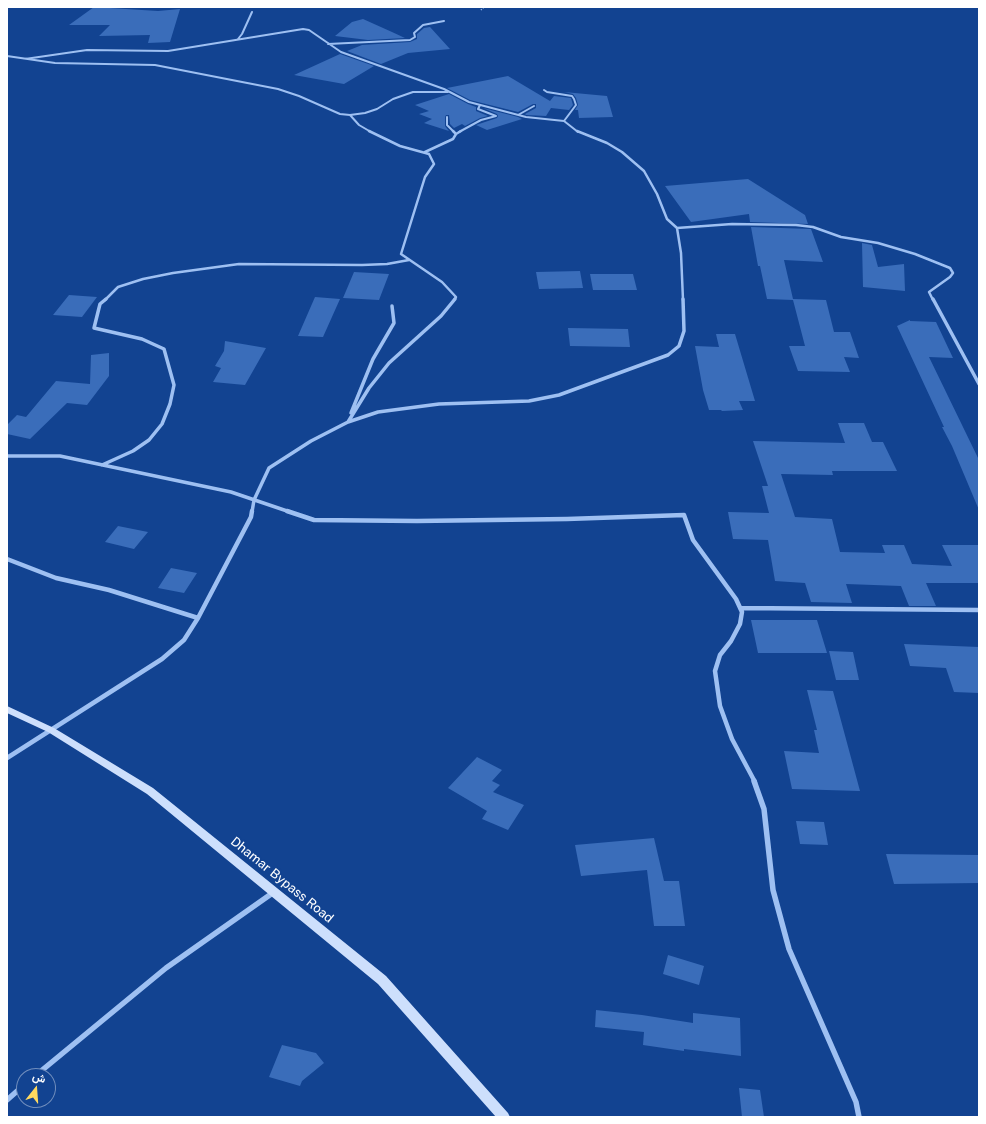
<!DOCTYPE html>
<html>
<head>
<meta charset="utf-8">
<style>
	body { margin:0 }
	#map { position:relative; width:986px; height:1124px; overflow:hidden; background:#124391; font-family:"Public Sans",Vazirmatn,sans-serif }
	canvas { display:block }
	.frame { position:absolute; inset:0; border:8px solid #fff; pointer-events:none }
	.north { position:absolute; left:16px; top:1068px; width:40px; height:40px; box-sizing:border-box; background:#124391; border:1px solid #718ebd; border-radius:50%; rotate:17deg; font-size:11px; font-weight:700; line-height:16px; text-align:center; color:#fff }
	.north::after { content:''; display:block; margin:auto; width:14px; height:18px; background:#ffd95f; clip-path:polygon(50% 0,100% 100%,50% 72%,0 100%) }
</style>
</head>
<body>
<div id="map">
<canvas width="986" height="1124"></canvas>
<div class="frame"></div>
<div class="north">ش</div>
</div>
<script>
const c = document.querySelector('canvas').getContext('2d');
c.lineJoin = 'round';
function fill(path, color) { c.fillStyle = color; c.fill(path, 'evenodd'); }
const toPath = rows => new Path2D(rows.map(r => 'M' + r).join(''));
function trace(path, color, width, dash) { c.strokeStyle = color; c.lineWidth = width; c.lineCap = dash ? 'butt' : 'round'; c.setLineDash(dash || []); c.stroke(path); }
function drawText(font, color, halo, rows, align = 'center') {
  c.font = font + ' "Public Sans",sans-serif'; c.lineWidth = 4; c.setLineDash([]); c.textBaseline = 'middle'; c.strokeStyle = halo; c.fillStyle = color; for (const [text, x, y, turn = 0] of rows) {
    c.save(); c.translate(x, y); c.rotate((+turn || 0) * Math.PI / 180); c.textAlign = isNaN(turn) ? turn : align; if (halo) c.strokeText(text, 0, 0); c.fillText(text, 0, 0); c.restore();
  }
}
fill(toPath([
	[94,7,158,11,180,9,170,42,148,43,150,35,99,36,110,25,69,25],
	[363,19,392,32,405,38,368,40,335,36,352,22],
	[430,27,450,49,408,53,381,64,347,51,362,45,410,42,417,39,417,34,424,28],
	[340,54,374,66,344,84,294,75],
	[508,76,550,101,554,96,571,98,573,105,569,110,551,108,546,116,526,115,525,114,536,108,536,104,533,104,518,112,470,100,447,88],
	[564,92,607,96,613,117,579,118,578,110,575,110,578,105,576,98,573,94],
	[449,94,468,104,476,107,476,111,488,116,480,118,465,126,462,124,454,128,450,124,449,115,446,115,445,117,445,126,449,131,424,123,432,119,419,114,429,111,415,105],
	[483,108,518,117,522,119,487,130,476,125,497,118,498,116,497,114],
	[748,179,805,215,808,224,750,222,749,214,691,222,665,186],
	[751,227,811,229,823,262,784,260,793,299,826,300,834,332,850,332,859,358,844,357,850,372,798,371,789,346,805,346,793,300,767,299,760,266,758,266],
	[862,243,872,245,878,267,904,264,905,291,863,287],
	[580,271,583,288,539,289,536,272],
	[354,272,389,274,379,300,343,298],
	[590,274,633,274,637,290,593,290],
	[69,295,97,297,82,317,53,315],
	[315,297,340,299,323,337,298,336],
	[910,320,910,321,936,322,953,358,929,357,979,460,979,510,952,446,942,427,944,427,897,326],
	[568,328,628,329,630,347,570,346],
	[716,334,735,334,755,401,739,401,743,410,722,411,721,410,709,410,703,390,695,346,719,347],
	[225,341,266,348,245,385,213,382,221,368,215,366,224,351],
	[109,353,109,376,87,405,67,403,30,439,7,434,7,425,17,415,26,417,56,381,90,384,91,355],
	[838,423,864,423,872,442,883,442,897,471,832,471,833,475,781,474,795,517,832,519,840,552,885,553,882,545,904,545,912,564,952,566,942,545,979,545,979,583,926,583,936,606,909,606,901,586,846,584,852,603,811,602,805,583,775,581,768,540,733,539,728,512,769,513,762,486,768,486,753,441,845,443],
	[118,526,148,532,134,549,105,542],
	[171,568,197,573,184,593,158,588],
	[751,620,817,620,827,653,758,653],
	[904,644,979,647,979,693,954,692,946,668,910,666],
	[829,651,853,652,859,680,836,680],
	[807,690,833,691,860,791,792,789,784,751,819,753,814,730,817,730],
	[477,757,502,770,492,781,500,785,493,792,524,805,508,830,482,819,487,811,448,788],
	[796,821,824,822,828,845,800,844],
	[654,838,664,881,679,881,685,926,654,926,647,870,581,876,575,845],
	[886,854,979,855,979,883,894,884],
	[668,955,704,966,699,985,663,974],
	[596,1010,642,1015,693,1023,693,1013,740,1018,741,1056,684,1049,684,1051,643,1045,644,1032,595,1027],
	[282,1045,316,1053,324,1063,302,1081,300,1086,269,1077],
	[739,1088,760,1090,764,1117,742,1117]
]), '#3a6dba');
trace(toPath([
	[481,10,484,7]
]), '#9ec0f2', 1.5, [1, 1.5]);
trace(toPath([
	[238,39,242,34,252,12],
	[328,44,410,40,415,37,414,33,423,25,444,21],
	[7,56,55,63,155,65,278,89,299,96,340,114,350,115,365,113,377,109,393,99,413,92,448,92],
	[25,59,87,50,168,51,303,29,309,30,341,52,444,89,469,102,526,117,564,121,578,132],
	[544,90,547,92,572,96,574,99,576,105,564,121],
	[350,115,359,125,371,132],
	[518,115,534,106],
	[447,117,447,125,454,132],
	[459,132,481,120,496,116,478,109,480,105]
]), '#9ec0f2', 2);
trace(toPath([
	[369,131,400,146,429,154,434,164,425,177,401,254,442,282,456,297,454,300],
	[577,131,607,143,622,152,644,171,657,194,667,219,677,228,681,253,683,300],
	[456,134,461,131],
	[425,152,453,139,456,134,453,131],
	[677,228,732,224,796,225,813,227,841,237,878,243,915,254,950,268,953,273,950,277,929,292,933,300],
	[105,300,118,287,143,279,173,273,239,264,362,265,387,264,409,260]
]), '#9ec0f2', 2.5);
trace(toPath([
	[933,299,979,384],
	[351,413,373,359,394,323,392,306],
	[348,422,369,388,389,363,441,316,455,299],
	[7,456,60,456,231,492,290,512],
	[102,465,133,451,149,440,162,424,170,404,174,385,164,349,142,339,94,328,100,304,106,299],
	[252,512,254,500,269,468,311,441,348,422,378,412,439,404,529,401,559,395,668,355,679,346,684,331,683,299]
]), '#9ec0f2', 3.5);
trace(toPath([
	[287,511,314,520,417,521,567,519,684,515,693,540,736,599,742,612,740,624,731,641,720,655,715,671,720,706,732,739,755,782],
	[7,559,56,578,109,590,198,618],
	[740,608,979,610],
	[7,758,162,659,184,640,198,618,251,517,252,511]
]), '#9ec0f2', 4.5);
trace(toPath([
	[754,781,764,809,773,890,789,949,856,1102,859,1117],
	[35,1076,166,968,274,892],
	[7,1100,24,1085]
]), '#9ec0f2', 5.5);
fill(toPath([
	[7,706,54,728,153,788,386,976,508,1113,510,1117,496,1117,378,984,147,794,48,732,7,713,7,706]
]), '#cddffc');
drawText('13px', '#fff', '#124391', [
	["Dhamar Bypass Road",282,880,39]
]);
</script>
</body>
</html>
